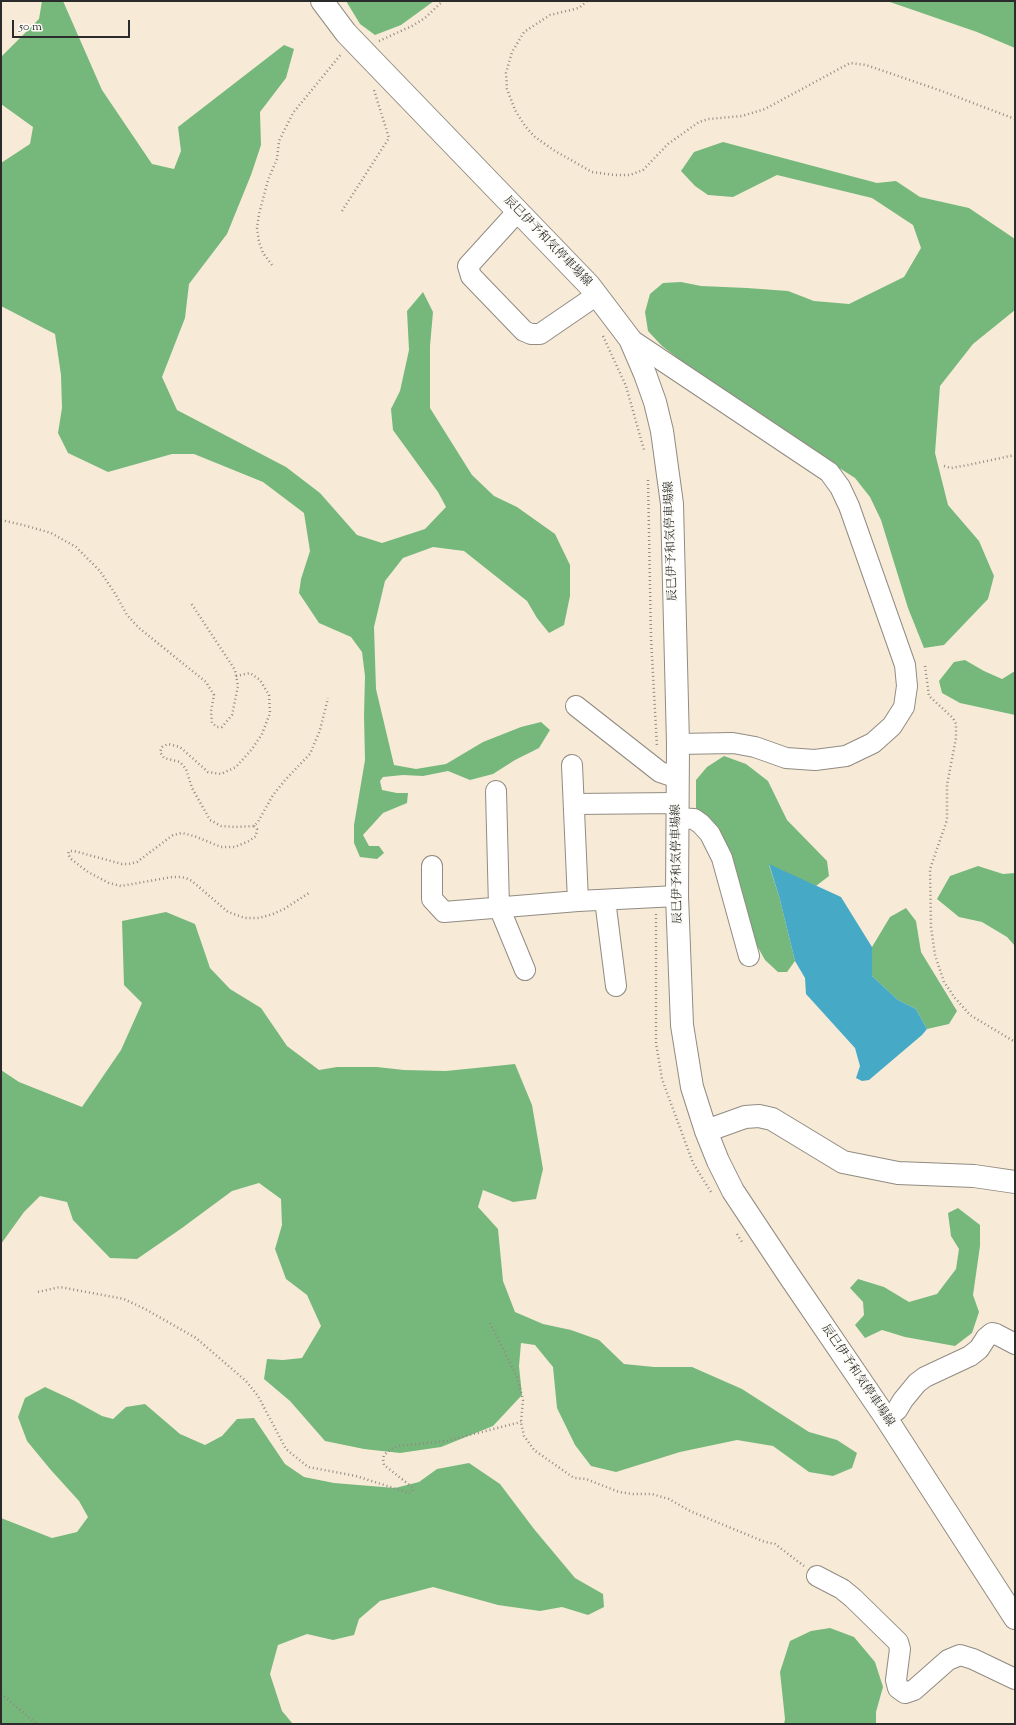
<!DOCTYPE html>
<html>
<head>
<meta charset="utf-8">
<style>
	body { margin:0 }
	#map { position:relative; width:1016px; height:1725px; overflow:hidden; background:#f7ebd8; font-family:"Sorts Mill Goudy",serif }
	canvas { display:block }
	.frame { position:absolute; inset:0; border:2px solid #2b2b2b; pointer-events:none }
	.scale { position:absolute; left:12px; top:20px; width:118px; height:18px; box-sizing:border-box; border:2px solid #2b2b2b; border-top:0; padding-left:5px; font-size:12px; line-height:14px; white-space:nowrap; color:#2b2b2b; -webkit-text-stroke:3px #fdfcf7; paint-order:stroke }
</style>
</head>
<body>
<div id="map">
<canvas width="1016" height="1725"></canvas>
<div class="frame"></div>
<div class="scale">50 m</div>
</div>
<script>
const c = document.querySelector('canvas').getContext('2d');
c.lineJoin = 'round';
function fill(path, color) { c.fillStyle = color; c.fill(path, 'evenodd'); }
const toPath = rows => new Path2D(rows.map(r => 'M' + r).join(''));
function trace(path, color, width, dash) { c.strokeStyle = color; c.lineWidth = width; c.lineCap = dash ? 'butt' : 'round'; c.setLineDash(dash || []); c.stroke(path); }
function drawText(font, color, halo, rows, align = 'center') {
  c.font = font + ' "Sorts Mill Goudy","Noto Serif JP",serif'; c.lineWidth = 3; c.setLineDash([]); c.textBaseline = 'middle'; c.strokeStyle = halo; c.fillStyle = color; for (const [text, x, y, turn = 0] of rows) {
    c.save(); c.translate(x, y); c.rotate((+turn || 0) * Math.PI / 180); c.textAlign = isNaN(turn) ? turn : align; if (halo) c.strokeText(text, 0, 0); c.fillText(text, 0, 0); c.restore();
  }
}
fill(toPath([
	[42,1,63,1,102,90,152,164,174,169,181,151,178,127,284,45,294,49,286,78,260,112,261,145,251,175,227,234,189,284,185,318,162,377,177,410,286,467,320,493,357,535,382,543,425,529,446,507,438,492,393,430,391,409,400,391,409,350,407,311,423,292,433,312,430,346,430,408,472,475,494,496,517,507,555,534,570,565,570,596,564,625,549,633,537,618,527,601,464,551,433,547,403,558,385,581,374,627,376,689,394,765,416,769,446,764,483,742,521,727,541,722,550,730,539,748,515,760,493,774,470,780,448,771,423,776,403,775,383,777,380,781,382,790,397,793,408,793,407,803,383,813,363,835,369,846,379,846,384,853,377,859,360,857,354,843,354,825,365,760,364,716,365,676,362,652,351,637,319,623,299,593,301,579,310,551,304,513,263,482,194,454,172,454,108,472,68,453,58,433,62,408,61,375,55,334,1,306,1,163,30,144,33,127,1,104,1,57,39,19],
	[346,1,434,1,401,25,375,35,360,24],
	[887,1,1015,1,1015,48,977,32],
	[723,142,877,183,896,181,920,197,969,208,1015,239,1015,310,973,344,940,386,935,453,948,505,979,541,994,576,988,599,944,645,924,648,908,608,881,520,870,497,855,478,731,399,662,346,648,331,645,312,650,294,663,283,681,282,701,286,747,288,788,291,814,301,849,304,904,277,921,248,913,225,872,198,777,175,733,197,708,195,695,186,681,171,694,152],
	[965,660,984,671,1002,679,1015,671,1015,715,960,703,942,693,939,681,954,662],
	[724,756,746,764,768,781,787,820,827,861,829,876,816,886,769,865,779,896,795,961,787,972,778,972,765,960,756,944,696,811,696,780,707,767],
	[978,866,1003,874,1015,873,1015,946,1007,937,982,922,959,917,937,899,950,876],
	[906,908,916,921,921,952,957,1011,949,1024,927,1029,916,1009,898,1000,872,976,872,947,890,917],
	[166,912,195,924,210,968,230,989,261,1008,287,1046,319,1070,337,1067,377,1067,404,1070,446,1071,515,1064,532,1105,543,1169,536,1199,513,1202,483,1190,478,1207,498,1229,503,1281,515,1312,543,1324,571,1330,599,1340,624,1364,654,1367,692,1367,742,1389,809,1432,837,1440,857,1453,852,1468,833,1476,809,1472,773,1446,737,1440,680,1452,616,1472,591,1466,575,1445,557,1408,553,1367,535,1345,521,1343,519,1366,522,1395,493,1426,441,1447,400,1453,364,1449,325,1441,290,1401,264,1379,267,1359,283,1360,302,1358,321,1326,307,1295,286,1279,275,1249,282,1225,281,1199,259,1183,232,1191,182,1228,137,1259,110,1258,73,1220,67,1202,40,1196,24,1212,1,1244,1,1070,19,1082,82,1107,121,1050,142,1003,124,985,122,921],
	[958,1208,980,1225,980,1246,973,1295,979,1312,972,1333,955,1346,905,1337,882,1330,865,1338,855,1325,864,1315,863,1302,850,1288,858,1279,884,1287,909,1302,937,1294,956,1269,959,1249,951,1236,948,1213],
	[45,1387,73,1400,102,1416,113,1419,126,1407,145,1404,180,1434,205,1445,222,1436,237,1419,254,1418,285,1464,304,1477,334,1483,395,1488,419,1482,437,1469,469,1463,500,1484,534,1529,575,1578,603,1594,604,1607,588,1615,562,1607,540,1611,498,1605,433,1587,380,1601,359,1619,354,1635,333,1640,307,1634,278,1645,270,1674,282,1711,293,1724,1,1724,1,1518,52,1538,77,1532,88,1517,79,1501,50,1469,27,1441,18,1417,25,1398],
	[830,1628,854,1637,875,1662,883,1687,876,1712,876,1724,784,1724,785,1719,780,1672,790,1641,811,1631]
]), '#76b87b');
fill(toPath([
	[769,864,841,897,872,947,872,976,898,1000,916,1009,927,1029,922,1035,869,1080,862,1081,856,1078,860,1066,855,1048,806,994,805,978,795,961,779,896]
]), '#46aac6');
const minor = toPath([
	[518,211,468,266,471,276,524,331,531,334,540,334,597,295],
	[630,339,829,472,840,487,849,506,905,665,907,686,904,707,892,726,873,743,846,756,815,760,786,758,755,747,733,743,678,744],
	[576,706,660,772,678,778],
	[572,765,578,901],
	[496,791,499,907,525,970],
	[574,804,677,803],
	[677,818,694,819,701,824,710,834,722,858,749,956],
	[432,866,432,899,444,912,578,901,677,896],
	[605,900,616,986],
	[886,1418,897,1410,903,1400,917,1383,925,1377,970,1356,979,1349,986,1338,992,1333,996,1334,1015,1344],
	[817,1576,842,1589,853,1598,898,1642,900,1649,896,1680,898,1688,905,1693,914,1690,948,1660,960,1655,973,1659,1015,1679]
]);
const major = toPath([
	[322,1,346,33,589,285,630,339,645,374,655,402,662,431,672,504,678,744,677,896,682,1025,692,1087,706,1131,718,1161,733,1191,788,1274,886,1418,1015,1618],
	[706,1131,745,1117,759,1116,772,1119,843,1162,898,1173,974,1176,1015,1182]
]);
trace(minor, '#918b82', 22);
trace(major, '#918b82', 24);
trace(toPath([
	[587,1,579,8,550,15,524,32,512,52,506,73,507,89,515,110,525,126,535,137,555,151,592,172,614,175,630,175,643,170,668,144,699,122,709,119,742,116,765,109,850,63,866,65,939,90,1015,119],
	[379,41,412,26,425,18,443,1],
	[342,211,389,138,374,90],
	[272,265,263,253,259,242,257,228,259,214,268,180,277,159,279,141,293,113,342,53],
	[603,336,626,386,644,450],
	[944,466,951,468,968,465,1015,455],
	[648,480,651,638,657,747],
	[1,520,23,525,51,533,76,547,100,571,116,595,127,615,139,628,206,682,214,695,211,711,212,723,217,727,222,727,232,715,238,686,235,670,191,603],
	[925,666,929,696,953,718,956,724,956,738,947,785,947,820,930,869,931,927,935,955,944,982,955,998,970,1015,1015,1042],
	[236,676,250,673,260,680,269,695,270,713,262,734,252,749,236,767,221,774,208,772,180,747,168,744,162,747,160,752,164,758,180,762,186,769,192,788,210,820,221,826,235,827,254,826,258,822,273,795,286,779,310,754,320,730,328,698],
	[254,826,257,829,256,836,249,841,235,847,221,847,194,836,182,833,173,835,137,862,129,864,122,864,74,851,69,851,68,854,71,859,88,872,109,883,121,886,172,877,181,877,186,878,192,881,228,912,245,918,259,918,273,914,284,909,309,893],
	[656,914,656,1043,662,1079,693,1163,711,1192],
	[737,1234,742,1242],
	[38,1292,60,1287,124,1299,145,1309,196,1338,246,1381,258,1396,286,1449,308,1467,356,1476,409,1493,412,1492,413,1489,412,1487,384,1465,383,1459,384,1455,391,1449,398,1446,446,1441,521,1422],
	[490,1323,517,1377,523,1400,521,1422,524,1436,534,1450,574,1478,586,1479,619,1492,633,1494,652,1494,669,1499,690,1511,765,1542,775,1544,804,1566],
	[1,1694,37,1724]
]), '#918b82', 2.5, [1, 3]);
trace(minor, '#fff', 20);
trace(major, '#fff', 22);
drawText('12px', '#2b2b2b', '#fdfcf7', [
	["辰巳伊予和気停車場線",547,242,46],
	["辰巳伊予和気停車場線",672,541,-92],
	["辰巳伊予和気停車場線",678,864,-91],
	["辰巳伊予和気停車場線",857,1376,56]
]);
</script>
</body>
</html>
